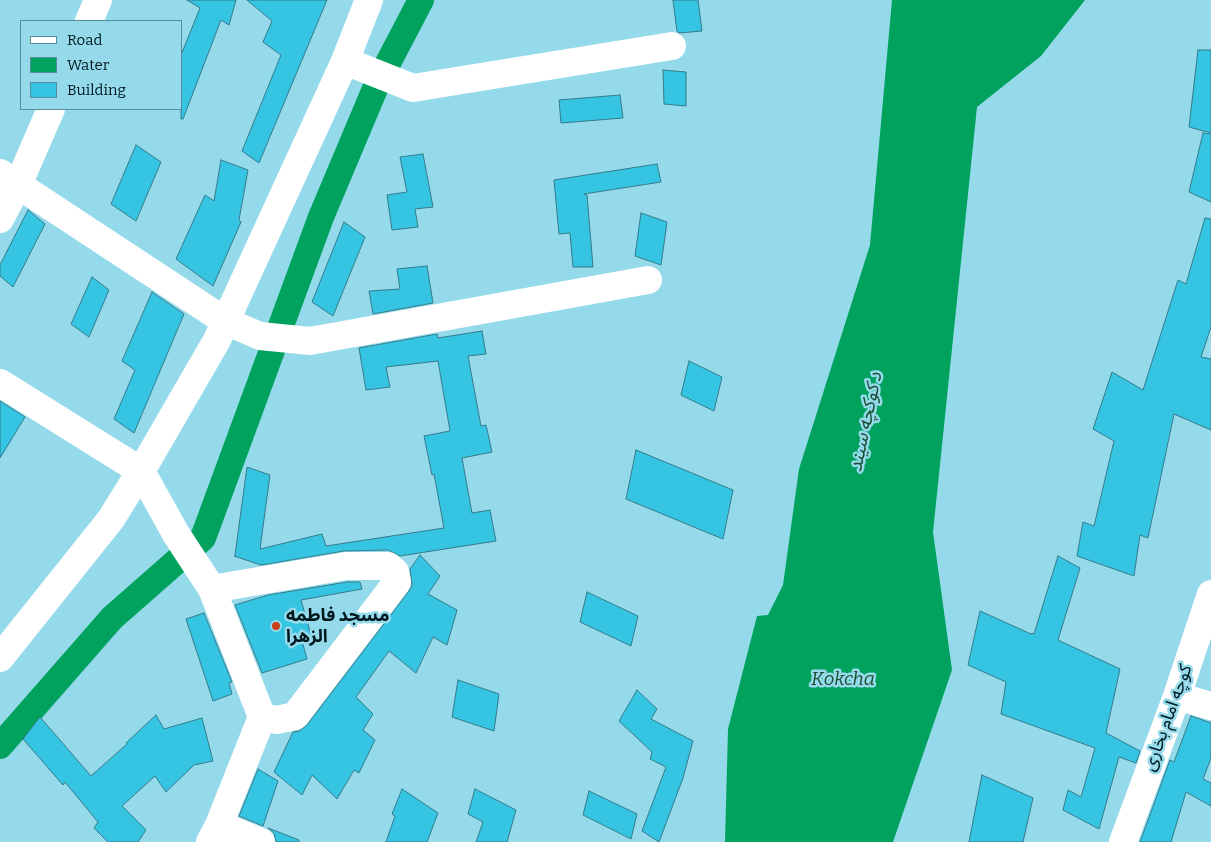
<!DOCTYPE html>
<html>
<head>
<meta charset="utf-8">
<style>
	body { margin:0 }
	#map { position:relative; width:1211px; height:842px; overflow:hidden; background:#94daeb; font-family:Bitter,serif }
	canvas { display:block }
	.legend { position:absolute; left:20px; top:20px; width:162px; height:90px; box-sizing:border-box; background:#94daeb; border:1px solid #598c99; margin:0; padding:6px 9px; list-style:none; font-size:15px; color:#00171e }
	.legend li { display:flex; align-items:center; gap:10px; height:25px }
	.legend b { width:25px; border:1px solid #598c99 }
</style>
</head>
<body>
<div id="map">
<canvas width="1211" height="842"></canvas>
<ul class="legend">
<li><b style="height:6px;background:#fff"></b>Road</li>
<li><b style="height:14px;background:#01a25e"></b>Water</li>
<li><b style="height:14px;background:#35c4e1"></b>Building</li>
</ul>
</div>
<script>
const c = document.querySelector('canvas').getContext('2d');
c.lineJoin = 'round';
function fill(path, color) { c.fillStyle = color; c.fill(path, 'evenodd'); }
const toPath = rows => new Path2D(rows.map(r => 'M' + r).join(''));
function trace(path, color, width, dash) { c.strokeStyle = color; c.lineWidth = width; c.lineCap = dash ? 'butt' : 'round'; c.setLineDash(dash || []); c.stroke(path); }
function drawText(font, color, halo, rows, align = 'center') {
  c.font = font + ' Bitter,"Noto Sans Arabic",serif'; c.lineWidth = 5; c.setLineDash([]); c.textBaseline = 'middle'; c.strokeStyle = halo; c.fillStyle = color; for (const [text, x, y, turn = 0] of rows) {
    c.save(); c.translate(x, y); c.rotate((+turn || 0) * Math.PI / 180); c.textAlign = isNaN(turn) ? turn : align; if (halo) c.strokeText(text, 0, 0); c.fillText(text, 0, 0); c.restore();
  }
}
fill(toPath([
	[892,0,1085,0,1041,56,977,107,933,532,952,670,893,842,725,842,728,729,757,616,768,615,783,585,799,469,870,245]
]), '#01a25e');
trace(toPath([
	[0,746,112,618,203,538,321,217,377,84,421,0]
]), '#01a25e', 26);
const building = toPath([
	[187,0,236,0,229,25,221,20,183,119,181,119,181,55,200,8,187,0],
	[247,0,327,0,259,163,242,151,281,55,263,42,272,21,247,0],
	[673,0,698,0,702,31,679,33,677,31,673,0],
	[1198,50,1211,50,1211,133,1189,127,1198,50],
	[663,70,686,72,686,106,664,104,663,70],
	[620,95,623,118,561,123,559,100,620,95],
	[1203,133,1211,134,1211,202,1189,192,1203,133],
	[136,145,161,162,136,221,111,204,136,145],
	[423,154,433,207,415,209,418,227,392,230,387,195,407,192,400,157,423,154],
	[221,160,248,170,239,220,241,222,213,286,176,259,205,195,214,201,221,160],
	[657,164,661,182,584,194,587,195,593,267,573,267,570,233,559,234,554,180,657,164],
	[28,210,45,224,13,287,0,276,0,265,28,210],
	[641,213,667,222,661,265,635,256,641,213],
	[1205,218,1211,219,1211,327,1201,357,1211,359,1211,430,1174,414,1148,538,1140,535,1134,576,1077,556,1083,522,1094,526,1114,441,1093,429,1112,372,1143,390,1178,280,1186,284,1205,218],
	[344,222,365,237,333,316,312,302,344,222],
	[427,266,433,303,373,314,369,291,400,289,397,269,427,266],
	[92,277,109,290,89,337,71,324,92,277],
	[152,292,184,314,134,433,114,419,135,370,122,361,152,292],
	[482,331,486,354,468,356,481,426,486,425,492,452,462,458,472,513,490,510,496,541,400,556,388,550,344,551,261,565,234,556,235,555,247,467,270,475,260,549,322,534,326,546,444,528,434,474,432,475,424,436,450,431,438,361,386,367,390,387,366,390,359,348,437,334,438,338,482,331],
	[689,361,722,377,714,411,681,395,689,361],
	[0,401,25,417,0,458,0,401],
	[636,450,733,490,723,539,626,499,636,450],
	[420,555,440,576,428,594,457,610,447,645,433,637,416,673,389,651,356,697,373,714,363,730,375,740,359,773,354,770,337,799,312,775,302,795,274,772,293,732,299,731,307,725,409,591,412,585,410,569,420,555],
	[1058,556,1080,568,1058,640,1120,669,1106,733,1140,751,1136,763,1119,757,1099,829,1063,810,1068,790,1081,797,1095,748,1001,714,1006,682,968,665,980,611,1031,634,1032,633,1034,634,1058,556],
	[347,582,360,582,362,589,301,600,312,638,302,641,307,659,262,673,235,605,268,595,347,582],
	[587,592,638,616,631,646,580,622,587,592],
	[204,613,232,682,229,683,232,694,213,701,186,619,204,613],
	[458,680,499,694,494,731,452,717,458,680],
	[637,690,657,709,651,719,693,741,683,778,659,842,642,831,666,767,650,759,652,752,619,721,637,690],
	[156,715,164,729,202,718,213,761,194,765,166,792,155,776,122,806,146,830,138,842,108,842,94,828,98,822,65,782,63,785,23,739,40,717,91,776,127,744,126,743,156,715],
	[1191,716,1211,723,1211,758,1203,779,1211,783,1211,806,1186,792,1171,842,1140,842,1170,760,1174,762,1191,716],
	[258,769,278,781,263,826,239,816,258,769],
	[982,775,1033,798,1023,842,969,842,982,775],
	[402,789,438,813,427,842,386,842,395,816,392,814,402,789],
	[475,789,516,810,507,842,476,842,483,822,468,814,475,789],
	[589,791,637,814,631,839,583,815,589,791],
	[268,828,299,840,299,842,276,842,274,833,268,828]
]);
fill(building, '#35c4e1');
trace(building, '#357b8b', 1);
trace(toPath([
	[89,21,98,0],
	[345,61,413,88,672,46],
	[0,173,225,321,260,336,310,341,648,280],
	[0,219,18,185,51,109],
	[0,383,141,471,176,534,212,589,262,717,219,825,210,842],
	[212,589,346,566,388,566,395,572,397,582,295,716,277,720,262,717],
	[0,658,111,519,147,461,217,340,345,61,369,0],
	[1177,696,1211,706],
	[219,825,261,842],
	[1123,842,1177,696,1211,594]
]), '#fff', 28);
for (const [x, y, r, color] of [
	[276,626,5,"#c9401a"]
]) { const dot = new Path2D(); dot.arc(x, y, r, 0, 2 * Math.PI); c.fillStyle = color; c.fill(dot); trace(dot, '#94daeb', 2); }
drawText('bold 18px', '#00171e', '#94daeb', [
	["مسجد فاطمه",286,616],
	["الزهرا",286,637]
], 'left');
drawText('18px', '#00171e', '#94daeb', [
	["کوچه امام بخاری",1168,718,-70]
]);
drawText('italic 19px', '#1b4e31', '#94daeb', [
	["د کوکچه سیند",866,422,-78],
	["Kokcha",843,680]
]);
</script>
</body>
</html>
